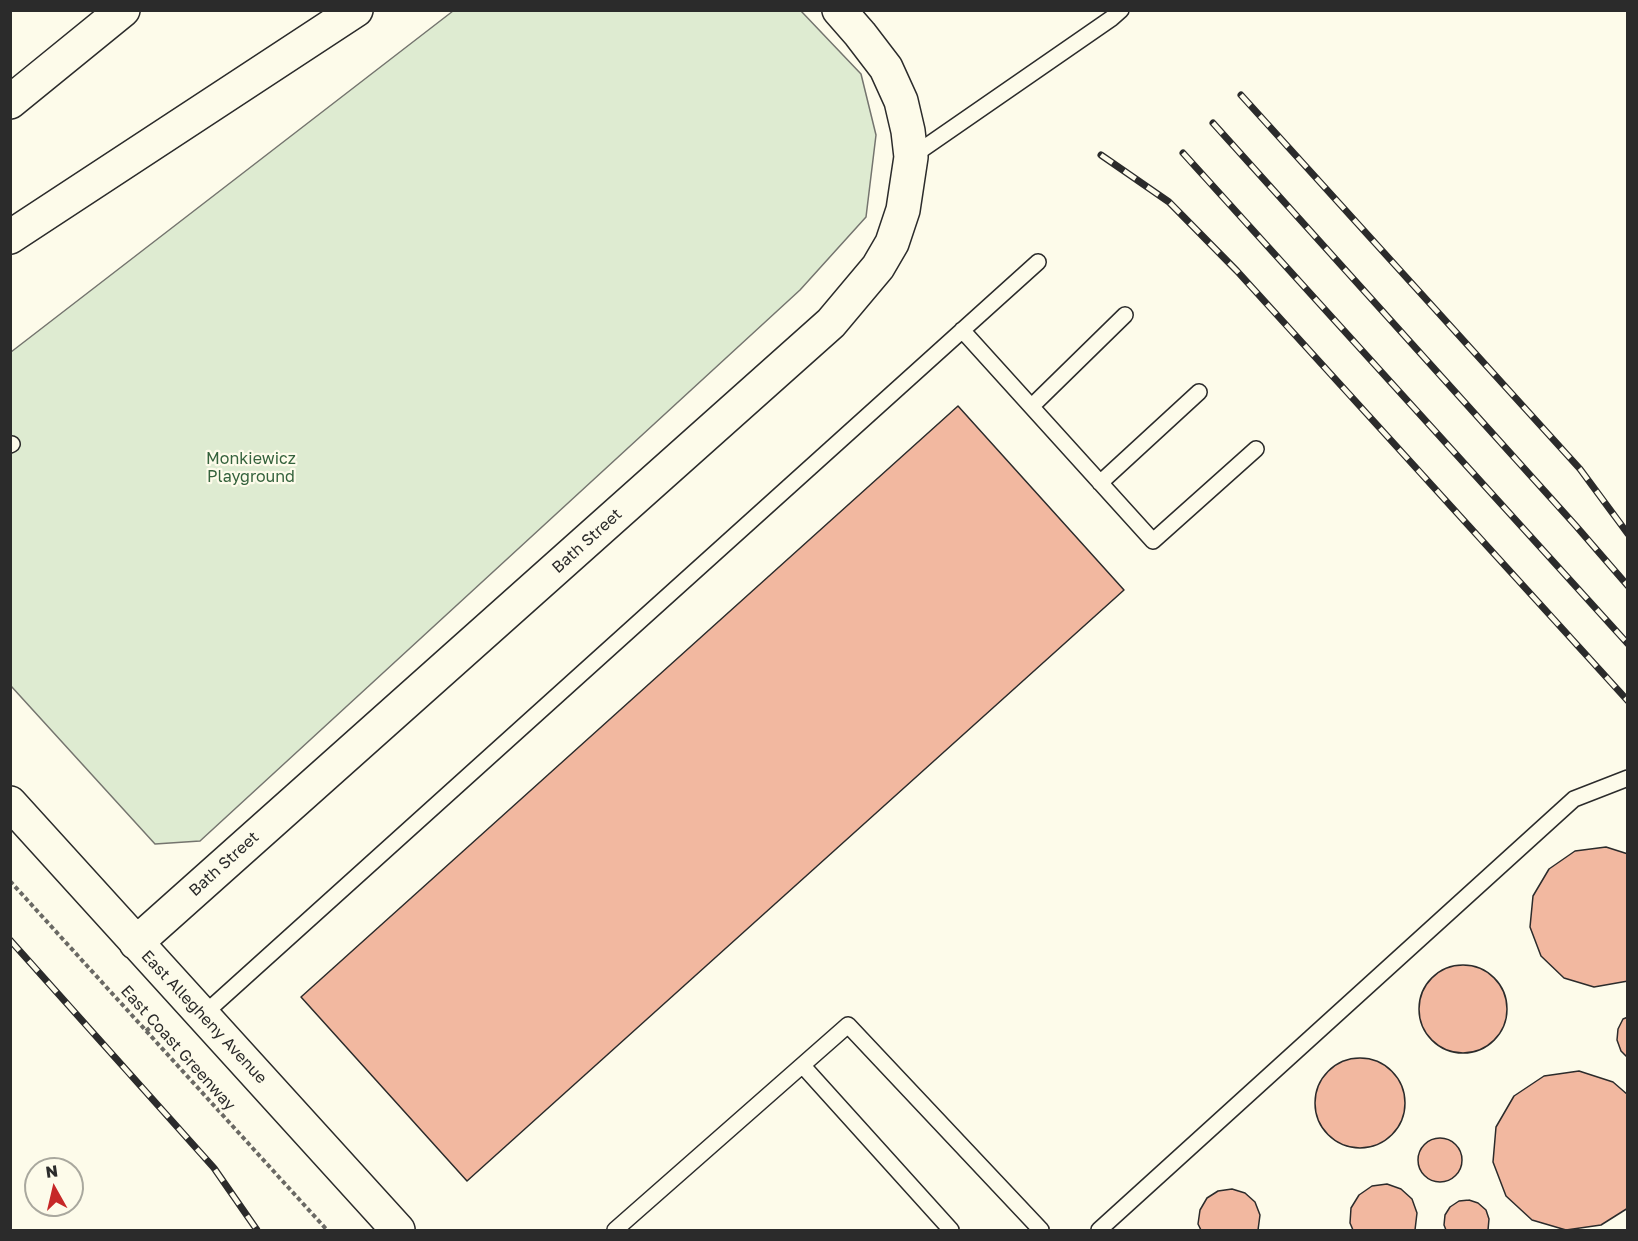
<!DOCTYPE html>
<html>
<head>
<meta charset="utf-8">
<style>
	body { margin:0 }
	#map { position:relative; width:1638px; height:1241px; overflow:hidden; background:#fdfbea; font-family:"Golos Text",sans-serif }
	canvas { display:block }
	.frame { position:absolute; inset:0; border:12px solid #2b2b2b; pointer-events:none }
	.north { position:absolute; left:24px; top:1157px; width:60px; height:60px; box-sizing:border-box; background:#fdfbea; border:2px solid #a9a89e; border-radius:50%; rotate:352deg; font-size:16px; font-weight:700; line-height:24px; text-align:center; color:#2b2b2b }
	.north::after { content:''; display:block; margin:auto; width:21px; height:27px; background:#c62828; clip-path:polygon(50% 0,100% 100%,50% 72%,0 100%) }
</style>
</head>
<body>
<div id="map">
<canvas width="1638" height="1241"></canvas>
<div class="frame"></div>
<div class="north">N</div>
</div>
<script>
const c = document.querySelector('canvas').getContext('2d');
c.lineJoin = 'round';
function fill(path, color) { c.fillStyle = color; c.fill(path, 'evenodd'); }
const toPath = rows => new Path2D(rows.map(r => 'M' + r).join(''));
function trace(path, color, width, dash) { c.strokeStyle = color; c.lineWidth = width; c.lineCap = dash ? 'butt' : 'round'; c.setLineDash(dash || []); c.stroke(path); }
function drawText(font, color, halo, rows, align = 'center') {
  c.font = font + ' "Golos Text",sans-serif'; c.lineWidth = 4.5; c.setLineDash([]); c.textBaseline = 'middle'; c.strokeStyle = halo; c.fillStyle = color; for (const [text, x, y, turn = 0] of rows) {
    c.save(); c.translate(x, y); c.rotate((+turn || 0) * Math.PI / 180); c.textAlign = isNaN(turn) ? turn : align; if (halo) c.strokeText(text, 0, 0); c.fillText(text, 0, 0); c.restore();
  }
}
const green = toPath([
	[453,11,801,11,861,74,876,135,866,217,800,290,200,841,155,844,11,686,11,352,453,11]
]);
fill(green, '#deebd1');
trace(green, '#74746e', 1.5);
const building = toPath([
	[958,406,1124,590,467,1181,301,997,958,406],
	[1606,847,1628,854,1628,981,1594,987,1564,978,1541,956,1530,927,1533,896,1549,869,1575,851,1606,847],
	'1419 1009a44 44 0 1 1 88 0a44 44 0 1 1-88 0Z',
	[1628,1017,1628,1058,1621,1051,1617,1040,1618,1029,1623,1019,1628,1017],
	'1315 1103a45 45 0 1 1 90 0a45 45 0 1 1-90 0Z',
	[1579,1071,1613,1082,1628,1095,1628,1208,1601,1225,1566,1230,1532,1220,1506,1196,1493,1162,1496,1127,1514,1096,1544,1076,1579,1071],
	'1418 1160a22 22 0 1 1 44 0a22 22 0 1 1-44 0Z',
	[1387,1184,1401,1189,1412,1199,1417,1213,1415,1230,1353,1230,1350,1223,1351,1208,1359,1195,1372,1186,1387,1184],
	[1232,1189,1245,1193,1255,1202,1260,1215,1258,1230,1201,1230,1198,1224,1200,1210,1207,1198,1218,1191,1232,1189],
	[1469,1200,1478,1203,1486,1210,1489,1219,1488,1230,1446,1230,1444,1225,1445,1215,1450,1207,1459,1201,1469,1200]
]);
fill(building, '#f2b8a0');
trace(building, '#2b2b2b', 1.5);
const service = toPath([
	[911,157,1112,18,1121,10],
	[962,330,1153,541,1256,449],
	[1032,406,1125,315],
	[10,445,12,444],
	[1100,483,1199,392],
	[204,1014,1038,262],
	[803,1066,951,1230],
	[615,1230,848,1025,1041,1230],
	[1099,1230,1574,799,1628,778]
]);
const tertiary = toPath([
	[10,803,398,1230],
	[136,943,831,323,878,267,892,243,903,210,911,157,908,131,901,101,886,68,860,34,839,10]
]);
const motorway = toPath([
	[10,102,123,10],
	[10,237,356,10]
]);
trace(service, '#2b2b2b', 18);
trace(tertiary, '#2b2b2b', 36);
trace(motorway, '#2b2b2b', 36);
trace(toPath([
	[10,881,327,1230],
	[146,1031,157,1022]
]), '#6a6964', 4, [4.5, 3]);
trace(service, '#fdfbea', 15);
trace(tertiary, '#fdfbea', 33);
trace(motorway, '#fdfbea', 33);
const rail = toPath([
	[1241,95,1580,469,1628,534],
	[1213,123,1576,526,1628,586],
	[1183,153,1628,644],
	[1101,155,1169,202,1237,271,1628,701],
	[10,940,214,1168,257,1230]
]);
trace(rail, '#2b2b2b', 7);
trace(rail, '#fdfbea', 4.5, [14]);
drawText('16px', '#34623c', '#fdfbea', [
	["Monkiewicz",251,459],
	["Playground",251,477]
]);
drawText('16px', '#2b2b2b', '#fdfbea', [
	["Bath Street",587,541,-42],
	["Bath Street",224,864,-42],
	["East Allegheny Avenue",204,1017,47],
	["East Coast Greenway",178,1048,48]
]);
</script>
</body>
</html>
